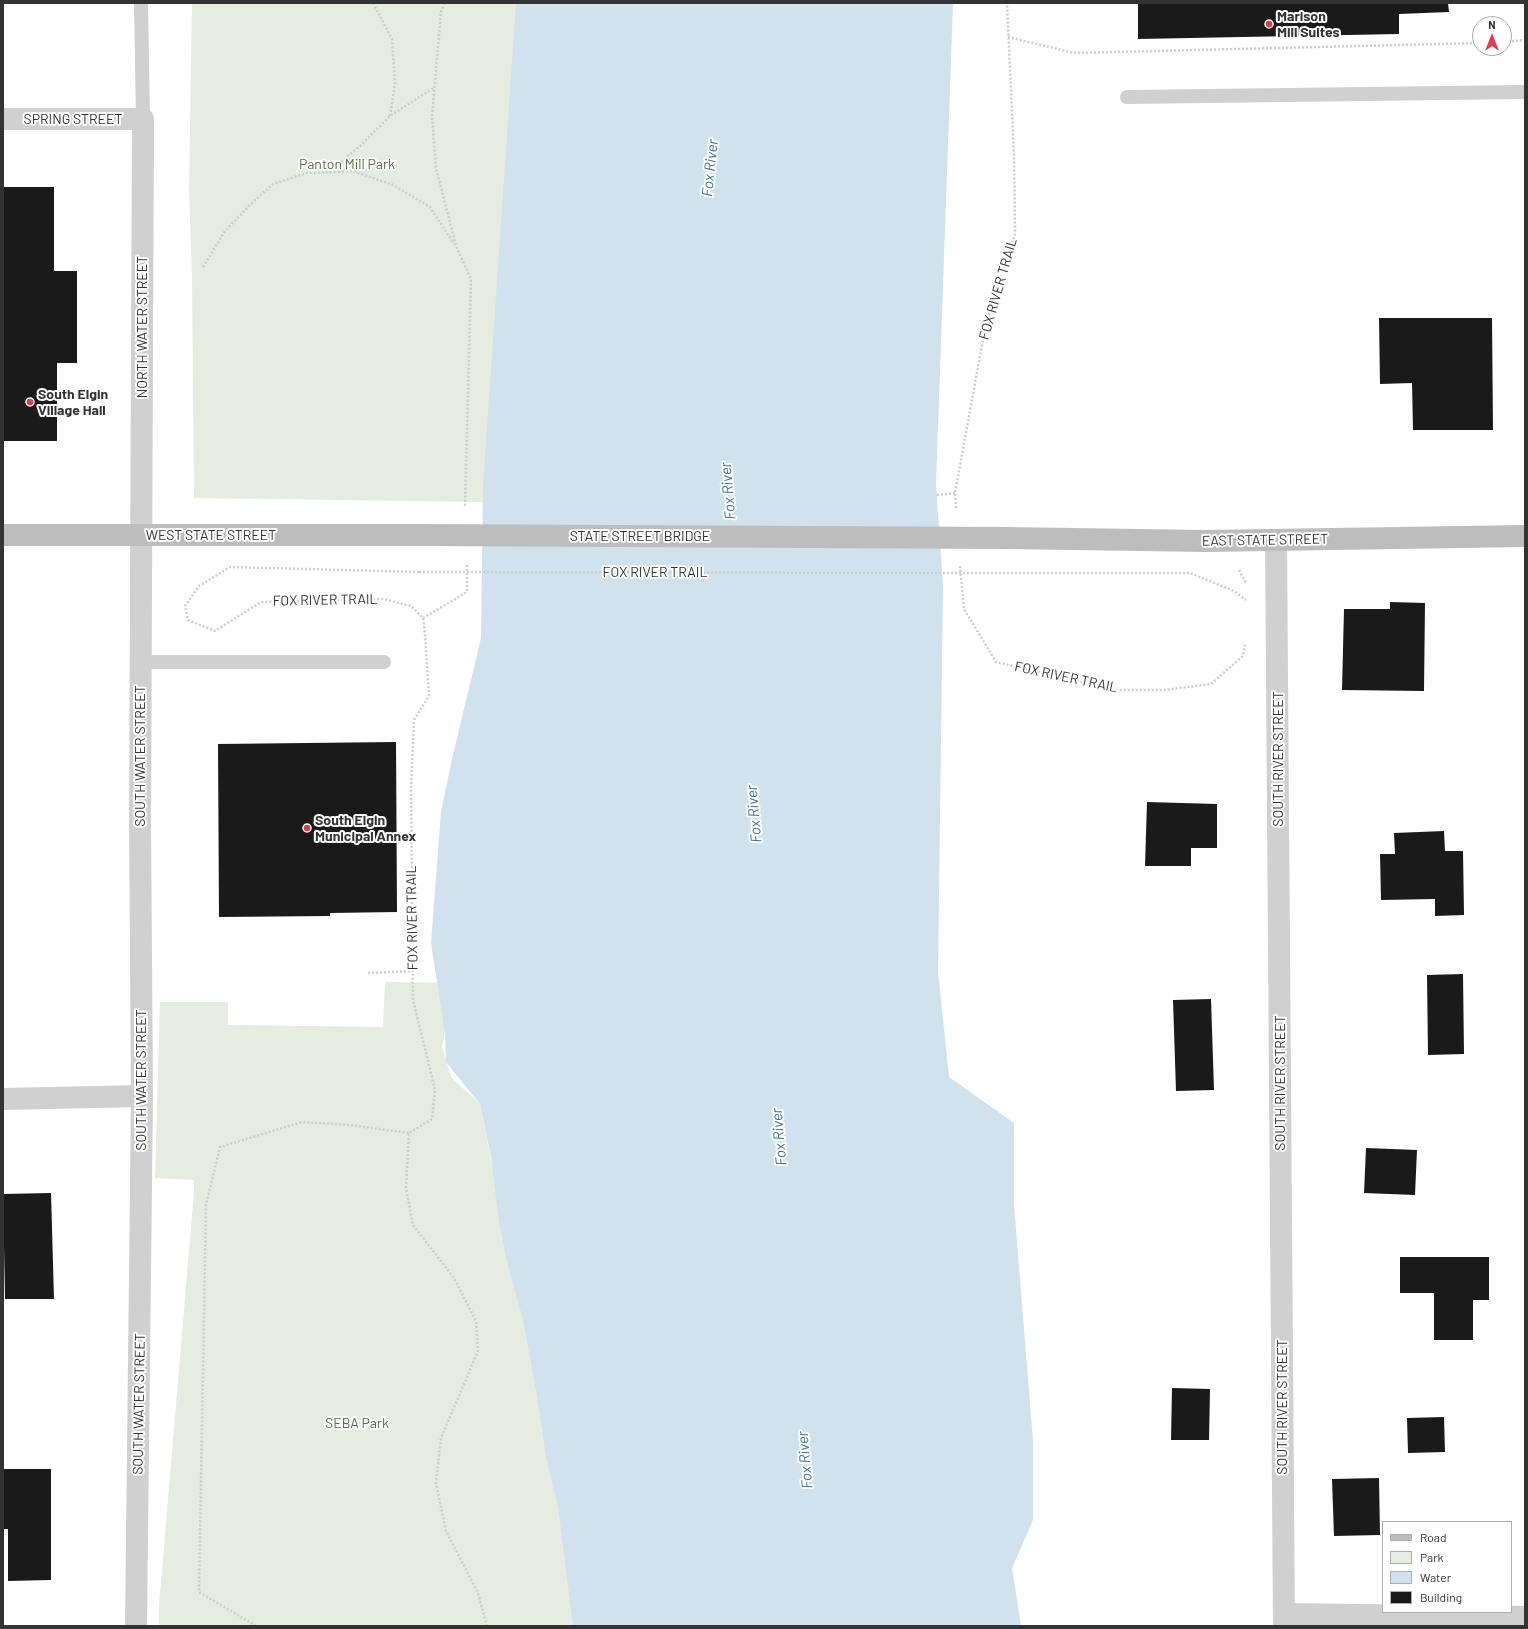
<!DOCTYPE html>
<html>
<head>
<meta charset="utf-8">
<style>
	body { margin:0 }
	#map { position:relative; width:1528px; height:1629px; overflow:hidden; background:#fff; font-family:Barlow,sans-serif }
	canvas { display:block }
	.frame { position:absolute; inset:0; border:4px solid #333; pointer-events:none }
	.legend { position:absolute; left:1382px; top:1521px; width:130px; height:92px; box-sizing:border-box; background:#fff; border:1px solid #adadad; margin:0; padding:5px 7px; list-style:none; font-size:12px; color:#333 }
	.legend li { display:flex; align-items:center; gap:8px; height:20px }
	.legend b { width:20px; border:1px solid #adadad }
	.north { position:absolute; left:1472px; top:16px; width:40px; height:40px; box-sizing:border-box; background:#fff; border:1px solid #adadad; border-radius:50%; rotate:0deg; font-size:11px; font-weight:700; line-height:16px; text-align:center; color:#333 }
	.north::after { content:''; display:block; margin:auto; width:14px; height:18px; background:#e63946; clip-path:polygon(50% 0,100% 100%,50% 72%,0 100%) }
</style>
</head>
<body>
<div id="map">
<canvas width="1528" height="1629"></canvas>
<div class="frame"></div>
<ul class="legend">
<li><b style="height:5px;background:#bdbdbd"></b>Road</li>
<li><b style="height:11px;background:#e6ecdf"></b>Park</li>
<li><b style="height:11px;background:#cfe2ee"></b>Water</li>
<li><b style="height:11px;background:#1a1a1a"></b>Building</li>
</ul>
<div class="north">N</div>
</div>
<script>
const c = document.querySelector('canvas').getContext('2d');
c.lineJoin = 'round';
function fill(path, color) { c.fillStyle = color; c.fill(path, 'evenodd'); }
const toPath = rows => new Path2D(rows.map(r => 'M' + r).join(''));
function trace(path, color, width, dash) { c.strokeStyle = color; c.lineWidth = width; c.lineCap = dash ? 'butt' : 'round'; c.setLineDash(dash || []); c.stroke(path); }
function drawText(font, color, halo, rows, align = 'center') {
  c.font = font + ' Barlow,sans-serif'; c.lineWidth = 4; c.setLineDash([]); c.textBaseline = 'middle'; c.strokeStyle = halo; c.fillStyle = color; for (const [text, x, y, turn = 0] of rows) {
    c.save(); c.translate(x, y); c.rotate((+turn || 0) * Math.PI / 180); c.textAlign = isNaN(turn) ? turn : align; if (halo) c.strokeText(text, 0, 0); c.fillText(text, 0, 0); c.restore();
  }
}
fill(toPath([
	[192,3,517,3,483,502,194,498,192,276,189,190],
	[385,982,455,983,442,1046,451,1077,480,1104,556,1491,573,1605,573,1626,159,1626,159,1606,194,1192,194,1180,155,1178,160,1002,228,1002,228,1025,383,1027]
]), '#e6ecdf');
fill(toPath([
	[516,3,953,3,936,484,943,585,938,972,949,1077,1014,1123,1014,1204,1033,1441,1033,1520,1012,1568,1021,1626,573,1626,558,1506,546,1457,537,1396,522,1317,506,1257,499,1222,491,1157,480,1104,446,1062,445,1034,431,943,441,812,452,759,481,638,483,486]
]), '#cfe2ee');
fill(toPath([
	[1138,3,1448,3,1449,12,1399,14,1399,34,1138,39],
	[3,187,54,187,54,271,77,271,77,363,57,363,57,441,3,441],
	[1379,318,1492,318,1493,430,1413,430,1412,383,1380,384],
	[1390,602,1425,603,1424,691,1342,690,1344,609,1390,609],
	[396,742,397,912,330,913,330,916,219,917,218,744],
	[1147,802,1217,804,1217,848,1191,848,1191,866,1145,866],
	[1444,831,1445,851,1463,851,1464,915,1435,916,1435,899,1381,900,1380,854,1395,854,1394,833],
	[1463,974,1464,1054,1428,1055,1427,975],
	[1211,999,1214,1090,1176,1091,1173,1000],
	[1366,1148,1417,1150,1415,1195,1364,1193],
	[51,1193,54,1299,5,1299,3,1194],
	[1400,1257,1489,1257,1489,1300,1473,1300,1473,1340,1434,1340,1434,1293,1400,1293],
	[1172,1388,1210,1389,1209,1440,1171,1440],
	[1444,1417,1445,1452,1408,1453,1407,1418],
	[3,1469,51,1469,51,1580,8,1581,8,1529,3,1529],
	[1379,1478,1380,1535,1334,1536,1332,1479]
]), '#1a1a1a');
trace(toPath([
	[373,3,392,39,395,83,390,116],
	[445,3,441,12,432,116,436,168,456,246,471,279,465,506],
	[1008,37,1074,53,1480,43],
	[1504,42,1525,40],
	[329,172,360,146,390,116,435,87],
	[203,267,225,231,253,202,273,184,307,173,353,171,393,185,430,207,454,244],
	[937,495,955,493],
	[956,508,955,493,986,323,1015,235,1014,155,1007,3],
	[960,566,964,609,996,662,1115,690,1165,690,1211,684,1243,656,1245,645],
	[1239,570,1246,583],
	[419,572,230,567,199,586,185,606,188,620,215,631,261,602,383,599,411,606,423,618,425,634,429,696,414,720,411,787,413,1000,435,1090,432,1119,409,1133,406,1188,413,1225,454,1278,476,1321,478,1351,441,1438,436,1483,446,1531,478,1593,487,1626],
	[999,573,1190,573,1234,591,1246,600],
	[423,618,467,592,467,565],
	[368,973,413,971],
	[256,1626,199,1592,206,1205,220,1147,302,1122,350,1125,409,1133]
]), '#cdcdcd', 2.5, [2, 2]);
trace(toPath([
	[141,3,143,119],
	[1127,97,1525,92],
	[141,662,384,662]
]), '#d0d0d0', 14);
trace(toPath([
	[3,119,143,119,140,822,142,1096,136,1626],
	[1276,540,1284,1626],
	[3,1099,142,1096],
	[1284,1614,1525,1617]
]), '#d0d0d0', 22);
trace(toPath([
	[3,535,419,535],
	[1005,538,1206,541,1525,536]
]), '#bdbdbd', 22);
trace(toPath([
	[419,572,999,573]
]), '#cdcdcd', 2.5, [2, 2]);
trace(toPath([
	[419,535,1005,538]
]), '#bdbdbd', 22);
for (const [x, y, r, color] of [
	[1269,24,4,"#e63946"],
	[30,402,4,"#e63946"],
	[307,828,4,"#e63946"]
]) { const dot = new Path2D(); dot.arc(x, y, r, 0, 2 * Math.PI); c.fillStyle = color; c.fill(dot); trace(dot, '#fff', 1.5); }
drawText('bold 14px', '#333', '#fff', [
	["Marison",1277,16],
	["Mill Suites",1277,32],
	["South Elgin",38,394],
	["Village Hall",38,410],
	["South Elgin",315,820],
	["Municipal Annex",315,836]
], 'left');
drawText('14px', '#333', '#fff', [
	["SPRING STREET",73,119],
	["FOX RIVER TRAIL",998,289,-74],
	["NORTH WATER STREET",142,327,-90],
	["WEST STATE STREET",211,535],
	["STATE STREET BRIDGE",640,536],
	["EAST STATE STREET",1265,540,-1],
	["FOX RIVER TRAIL",655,572],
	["FOX RIVER TRAIL",325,600,-1],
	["FOX RIVER TRAIL",1066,677,12],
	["SOUTH WATER STREET",140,756,-90],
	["SOUTH RIVER STREET",1278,759,-90],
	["FOX RIVER TRAIL",412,918,-91],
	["SOUTH WATER STREET",141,1080,-90],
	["SOUTH RIVER STREET",1280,1083,-90],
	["SOUTH WATER STREET",139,1404,-89],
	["SOUTH RIVER STREET",1282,1407,-90]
]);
drawText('14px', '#56703f', '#fff', [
	["Panton Mill Park",347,164],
	["SEBA Park",357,1423]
]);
drawText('italic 15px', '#3f7597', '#fff', [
	["Fox River",710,168,-84],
	["Fox River",728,491,-95],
	["Fox River",754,814,-95],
	["Fox River",779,1137,-95],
	["Fox River",805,1460,-95]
]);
</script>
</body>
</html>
